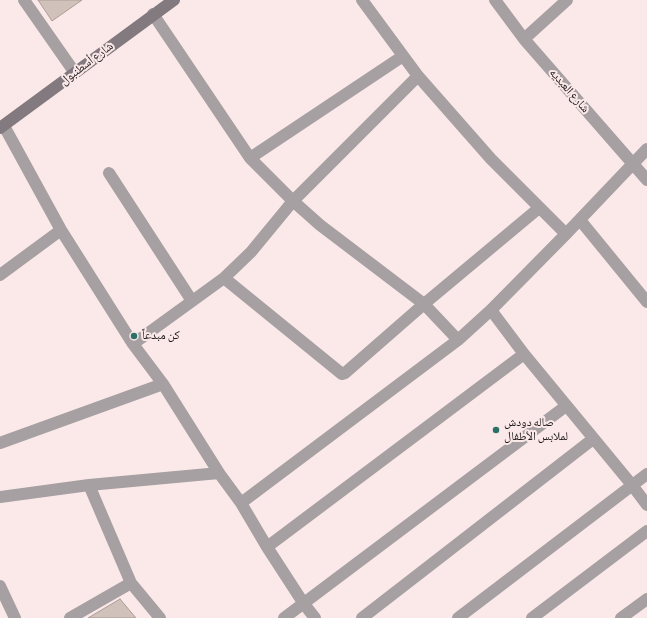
<!DOCTYPE html>
<html>
<head>
<meta charset="utf-8">
<style>
	body { margin:0 }
	canvas { display:block; background:#fbe9e9 }
</style>
</head>
<body>
<canvas width="647" height="618"></canvas>
<script>
const c = document.querySelector('canvas').getContext('2d');
c.lineJoin = 'round';
function fill(path, color) { c.fillStyle = color; c.fill(path, 'evenodd'); }
const toPath = rows => new Path2D(rows.map(r => 'M' + r).join(''));
function trace(path, color, width, dash) { c.strokeStyle = color; c.lineWidth = width; c.lineCap = dash ? 'butt' : 'round'; c.setLineDash(dash || []); c.stroke(path); }
function drawText(font, color, halo, rows, align = 'center') {
  c.font = font + ' "Sofia Sans Condensed","Noto Naskh Arabic",sans-serif'; c.lineWidth = 4; c.setLineDash([]); c.textBaseline = 'middle'; c.strokeStyle = halo; c.fillStyle = color; for (const [text, x, y, turn = 0] of rows) {
    c.save(); c.translate(x, y); c.rotate((+turn || 0) * Math.PI / 180); c.textAlign = isNaN(turn) ? turn : align; if (halo) c.strokeText(text, 0, 0); c.fillText(text, 0, 0); c.restore();
  }
}
const building = toPath([
	[38,0,82,0,52,21,38,0],
	[120,599,136,618,88,618,120,599]
]);
fill(building, '#d0c2ba');
trace(building, '#ab9d96', 1);
trace(toPath([
	[24,0,75,73],
	[362,0,418,76,491,159,566,234],
	[495,0,524,39,647,180],
	[153,14,250,158,293,201,320,225,424,304,458,340],
	[524,39,567,0],
	[4,126,61,230,133,344,163,384,219,473,241,503,267,547,304,604,315,618],
	[250,158,403,56],
	[109,173,192,301],
	[580,220,647,302],
	[0,275,61,230],
	[224,278,342,374,345,373,424,304,539,208],
	[491,310,524,354,632,485,647,505],
	[133,344,224,278,251,252,293,201,418,76],
	[0,443,163,384],
	[89,485,131,583,160,618],
	[0,497,89,485,219,473],
	[241,503,458,340,491,310,566,234,647,149],
	[267,547,524,354],
	[0,586,15,618],
	[70,618,131,583],
	[284,618,566,406],
	[362,618,593,439],
	[458,618,647,474],
	[532,618,647,531],
	[621,618,647,599]
]), '#a6a0a3', 12);
trace(toPath([
	[0,128,174,0]
]), '#837a7f', 12);
for (const [x, y, r, color] of [
	[134,336,4,"#2c7167"],
	[496,430,4,"#2c7167"]
]) { const dot = new Path2D(); dot.arc(x, y, r, 0, 2 * Math.PI); c.fillStyle = color; c.fill(dot); trace(dot, '#fbe9e9', 1.5); }
drawText('12px', '#1e1818', '#fbe9e9', [
	["شارع أسطنبول",87,64,-37],
	["شارع العبديه",569,91,49]
]);
drawText('12px', '#1e1818', '#fbe9e9', [
	["كن مبدعاً",142,336],
	["صاله دودش",504,423],
	["لملابس الأطفال",504,437]
], 'left');
</script>
</body>
</html>
